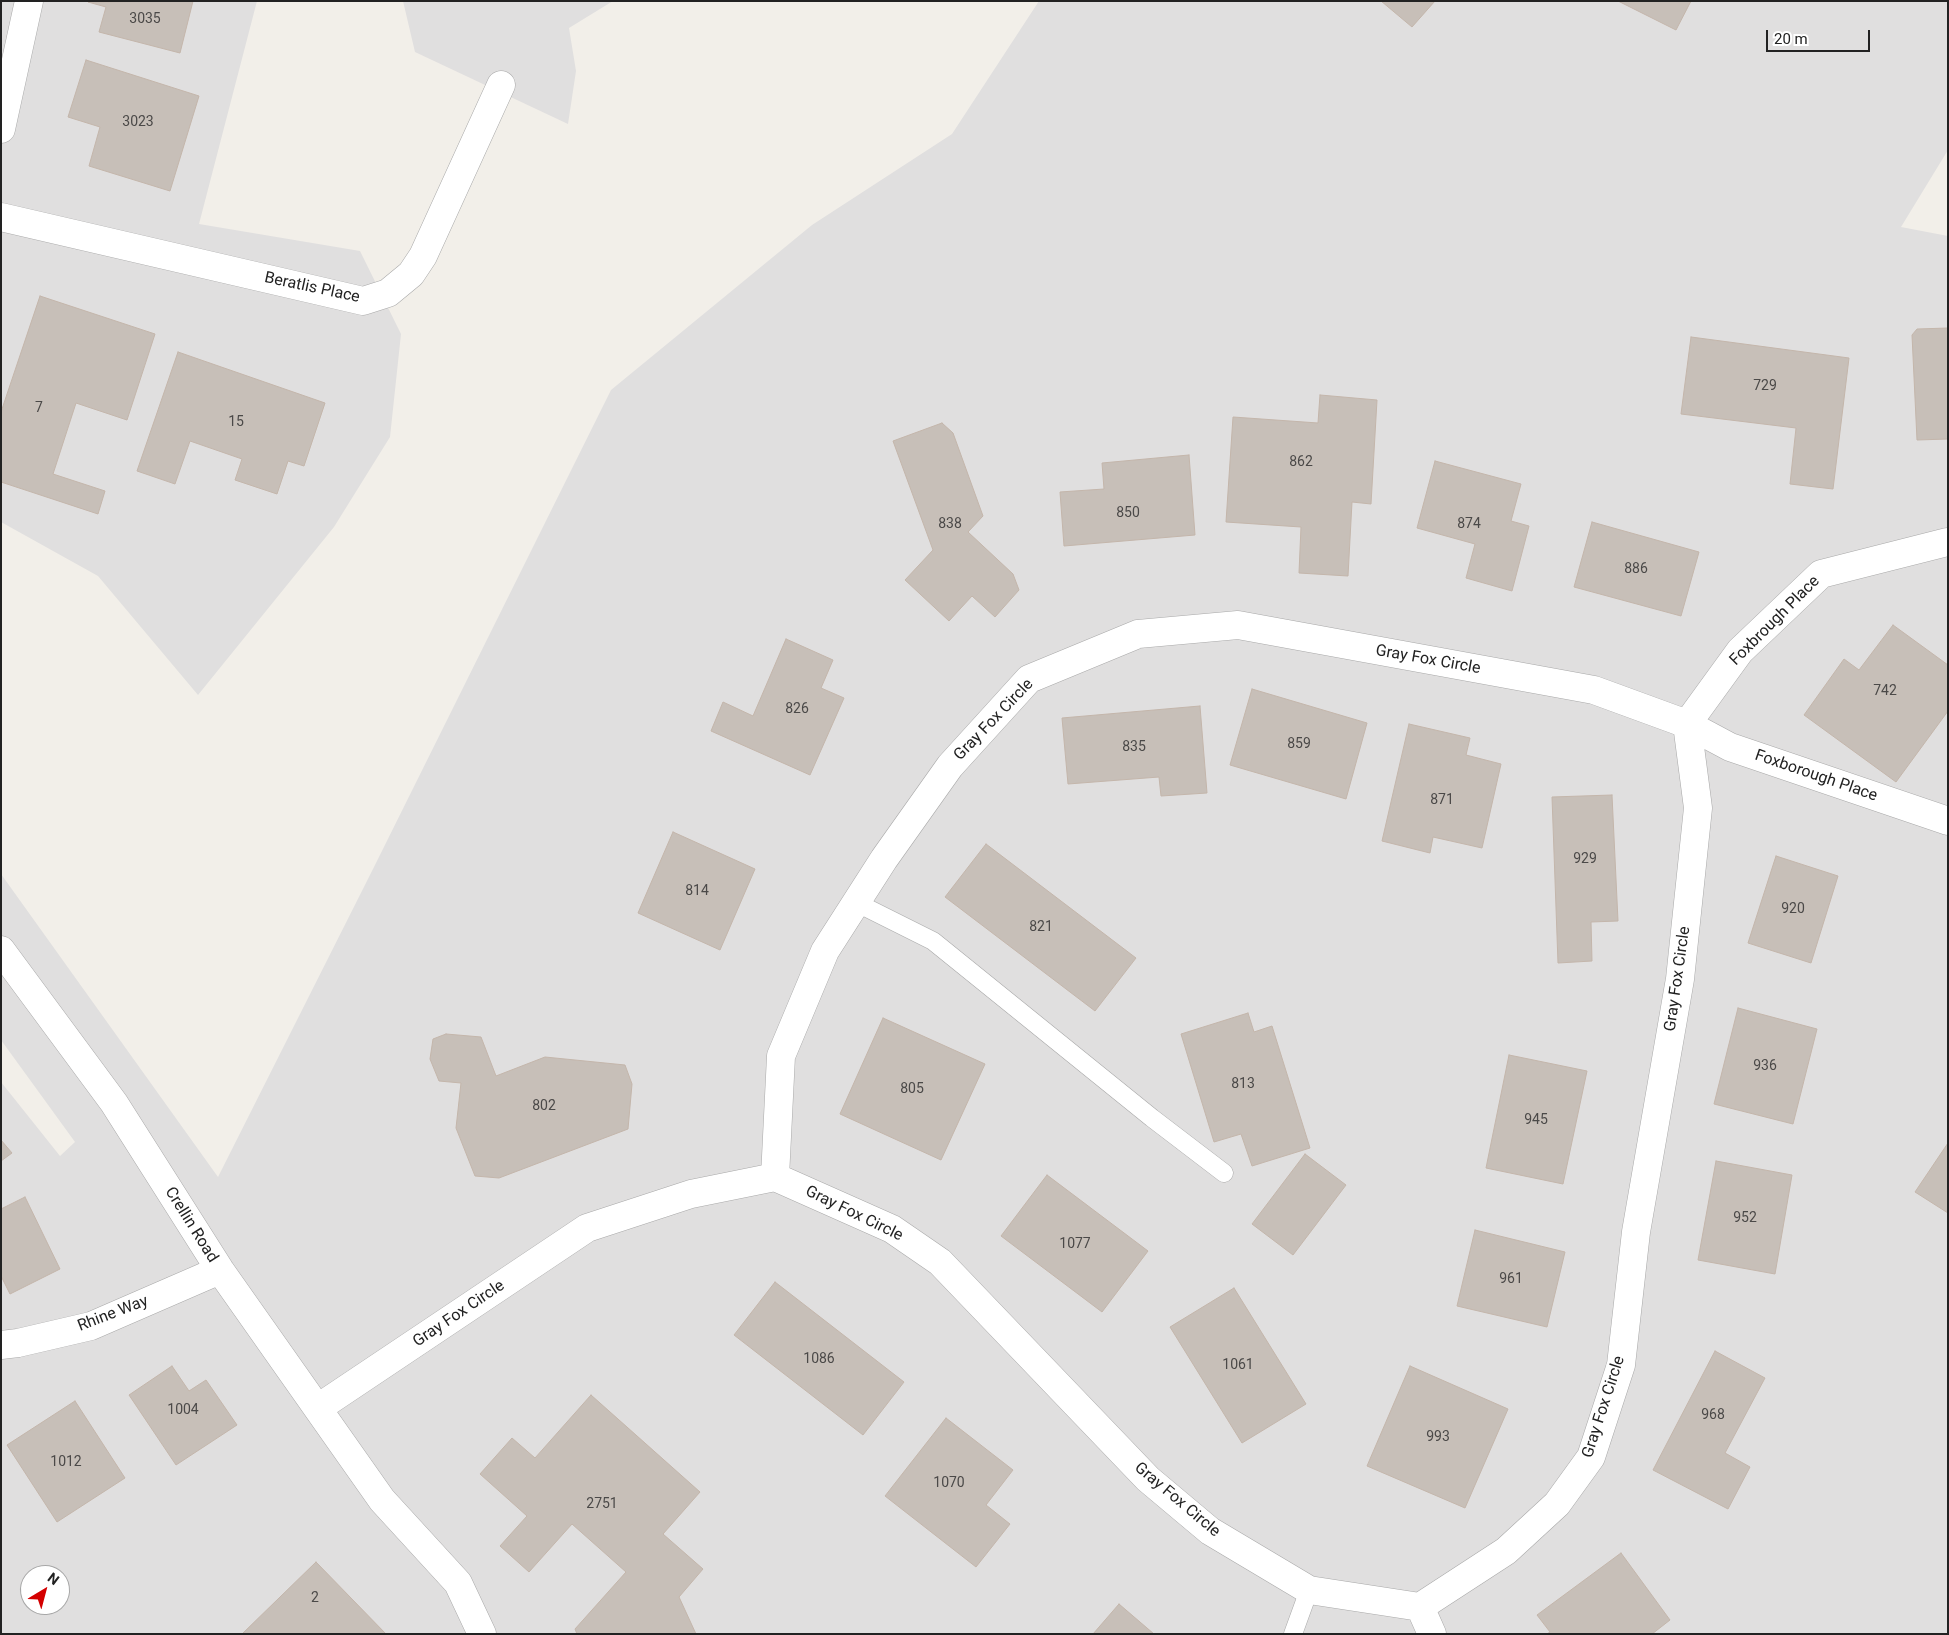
<!DOCTYPE html>
<html>
<head>
<meta charset="utf-8">
<style>
	body { margin:0 }
	#map { position:relative; width:1949px; height:1635px; overflow:hidden; background:#f2efe9; font-family:Roboto,sans-serif }
	canvas { display:block }
	.frame { position:absolute; inset:0; border:2px solid #222; pointer-events:none }
	.north { position:absolute; left:20px; top:1565px; width:50px; height:50px; box-sizing:border-box; background:#fff; border:1px solid #a7a7a7; border-radius:50%; rotate:37deg; font-size:14px; font-weight:700; line-height:20px; text-align:center; color:#222 }
	.north::after { content:''; display:block; margin:auto; width:18px; height:22px; background:#d40000; clip-path:polygon(50% 0,100% 100%,50% 72%,0 100%) }
	.scale { position:absolute; left:1766px; top:30px; width:104px; height:22px; box-sizing:border-box; border:2px solid #222; border-top:0; padding-left:6px; font-size:15px; line-height:18px; white-space:nowrap; color:#222; -webkit-text-stroke:4px #fff; paint-order:stroke }
</style>
</head>
<body>
<div id="map">
<canvas width="1949" height="1635"></canvas>
<div class="frame"></div>
<div class="north">N</div>
<div class="scale">20 m</div>
</div>
<script>
const c = document.querySelector('canvas').getContext('2d');
c.lineJoin = 'round';
function fill(path, color) { c.fillStyle = color; c.fill(path, 'evenodd'); }
const toPath = rows => new Path2D(rows.map(r => 'M' + r).join(''));
function trace(path, color, width, dash) { c.strokeStyle = color; c.lineWidth = width; c.lineCap = dash ? 'butt' : 'round'; c.setLineDash(dash || []); c.stroke(path); }
function drawText(font, color, halo, rows, align = 'center') {
  c.font = font + ' Roboto,sans-serif'; c.lineWidth = 5; c.setLineDash([]); c.textBaseline = 'middle'; c.strokeStyle = halo; c.fillStyle = color; for (const [text, x, y, turn = 0] of rows) {
    c.save(); c.translate(x, y); c.rotate((+turn || 0) * Math.PI / 180); c.textAlign = isNaN(turn) ? turn : align; if (halo) c.strokeText(text, 0, 0); c.fillText(text, 0, 0); c.restore();
  }
}
fill(toPath([
	[1,1,257,1,199,224,360,251,401,334,390,437,334,527,198,695,98,576,1,522],
	[403,1,613,1,569,28,576,71,568,124,415,52],
	[1039,1,1948,1,1948,150,1901,227,1948,236,1948,1634,1,1634,1,1082,60,1156,75,1142,1,1040,1,874,218,1177,373,869,611,390,812,225,952,134],
	[30,1575,60,1575,60,1605,30,1605]
]), '#e0dfdf');
const building = toPath([
	[193,1,180,53,99,32,106,7,88,2,193,1],
	[1381,1,1435,1,1412,27,1381,1],
	[1618,1,1691,1,1676,30,1618,1],
	[86,60,199,96,170,191,89,166,100,127,68,117,86,60],
	[40,296,155,334,127,420,76,403,53,474,105,491,98,514,1,482,1,412,40,296],
	[1948,328,1948,439,1917,440,1912,335,1917,329,1948,328],
	[1691,337,1849,358,1833,489,1790,484,1796,428,1681,414,1691,337],
	[178,352,325,403,304,466,288,461,277,494,235,480,242,459,190,441,175,484,137,471,178,352],
	[1320,395,1377,400,1371,504,1352,502,1348,576,1299,573,1301,527,1226,522,1233,417,1318,423,1320,395],
	[942,423,953,433,983,516,968,532,1013,574,1019,590,995,617,972,596,949,621,905,580,933,550,893,441,942,423],
	[1189,455,1195,535,1064,546,1060,492,1104,489,1102,463,1189,455],
	[1435,461,1521,484,1511,521,1529,526,1512,591,1466,578,1475,544,1417,528,1435,461],
	[1592,522,1699,552,1681,616,1574,587,1592,522],
	[1893,625,1948,665,1948,711,1896,782,1804,715,1844,659,1859,670,1893,625],
	[786,639,833,660,821,688,844,698,810,775,711,731,723,702,753,716,786,639],
	[1252,689,1367,723,1346,799,1230,765,1252,689],
	[1200,706,1207,793,1161,796,1159,777,1068,784,1062,718,1200,706],
	[1409,724,1470,738,1466,755,1501,764,1482,848,1433,837,1430,853,1382,841,1409,724],
	[1612,795,1618,921,1591,922,1592,961,1558,963,1552,797,1612,795],
	[673,832,755,869,720,950,638,913,673,832],
	[986,844,1136,958,1095,1011,945,897,986,844],
	[1776,856,1838,876,1811,963,1748,943,1776,856],
	[1738,1008,1817,1029,1793,1124,1714,1104,1738,1008],
	[1248,1013,1254,1032,1272,1026,1310,1148,1252,1166,1241,1134,1214,1142,1181,1034,1248,1013],
	[883,1018,985,1064,941,1160,840,1114,883,1018],
	[446,1034,481,1037,496,1076,545,1057,625,1065,632,1084,628,1129,499,1178,475,1176,456,1128,461,1083,439,1081,430,1059,433,1039,446,1034],
	[1509,1055,1587,1071,1563,1184,1486,1168,1509,1055],
	[1,1140,12,1153,1,1161,1,1140],
	[1948,1143,1948,1213,1915,1192,1948,1143],
	[1305,1154,1346,1185,1293,1255,1252,1224,1305,1154],
	[1716,1161,1792,1175,1775,1274,1698,1260,1716,1161],
	[1047,1175,1148,1251,1102,1312,1001,1236,1047,1175],
	[25,1197,60,1269,10,1294,1,1276,1,1209,25,1197],
	[1475,1230,1565,1252,1547,1327,1457,1306,1475,1230],
	[775,1282,904,1382,863,1435,734,1335,775,1282],
	[1234,1288,1306,1404,1242,1443,1170,1327,1234,1288],
	[1715,1351,1765,1378,1725,1453,1750,1467,1728,1509,1653,1470,1715,1351],
	[172,1366,189,1391,206,1380,237,1425,176,1465,129,1395,172,1366],
	[1410,1366,1508,1409,1465,1508,1367,1466,1410,1366],
	[591,1395,700,1492,663,1534,703,1569,679,1597,696,1634,577,1634,575,1629,626,1572,572,1524,529,1572,500,1546,527,1516,480,1474,512,1438,535,1458,591,1395],
	[75,1401,125,1478,57,1522,7,1445,75,1401],
	[946,1418,1013,1470,986,1505,1010,1524,976,1567,885,1496,946,1418],
	[1621,1553,1670,1620,1652,1634,1547,1634,1550,1632,1537,1615,1621,1553],
	[316,1562,386,1634,242,1634,316,1562],
	[1119,1604,1154,1634,1093,1634,1119,1604]
]);
fill(building, '#c7bfb8');
trace(building, '#c4b6ab', 1);
const lane = toPath([
	[857,903,933,941,1152,1118,1224,1173],
	[1293,1634,1309,1590]
]);
const street = toPath([
	[1,129,29,1],
	[1,217,363,301,388,293,411,274,423,256,501,85],
	[1947,542,1821,574,1740,651,1687,724,1730,747,1948,821],
	[1,950,114,1103,220,1270,382,1500,458,1583,482,1634],
	[1,1345,18,1343,91,1326,220,1270],
	[318,1408,587,1228,691,1194,775,1177,892,1229,940,1262,1148,1479,1210,1531,1309,1590,1420,1607,1506,1551,1557,1504,1591,1457,1621,1365,1636,1232,1680,979,1698,808,1687,724,1594,690,1238,625,1138,634,1029,679,950,766,884,859,825,951,781,1056,775,1177],
	[1420,1607,1432,1634]
]);
trace(lane, '#a9a9a9', 19);
trace(street, '#a9a9a9', 29);
trace(lane, '#fff', 18);
trace(street, '#fff', 28);
drawText('14px', '#4b4948', null, [
	["3035",145,19],
	["3023",138,122],
	["729",1765,386],
	["7",39,408],
	["15",236,422],
	["862",1301,462],
	["850",1128,513],
	["838",950,524],
	["874",1469,524],
	["886",1636,569],
	["742",1885,691],
	["826",797,709],
	["859",1299,744],
	["835",1134,747],
	["871",1442,800],
	["929",1585,859],
	["814",697,891],
	["920",1793,909],
	["821",1041,927],
	["936",1765,1066],
	["813",1243,1084],
	["805",912,1089],
	["802",544,1106],
	["945",1536,1120],
	["952",1745,1218],
	["1077",1075,1244],
	["961",1511,1279],
	["1086",819,1359],
	["1061",1238,1365],
	["1004",183,1410],
	["968",1713,1415],
	["993",1438,1437],
	["1012",66,1462],
	["1070",949,1483],
	["2751",602,1504],
	["2",315,1598]
]);
drawText('16px', '#222', '#fff', [
	["Beratlis Place",312,288,12],
	["Foxbrough Place",1775,621,-45],
	["Gray Fox Circle",1428,660,10],
	["Gray Fox Circle",994,720,-46],
	["Foxborough Place",1816,776,19],
	["Gray Fox Circle",1678,979,-82],
	["Gray Fox Circle",854,1214,26],
	["Crellin Road",191,1225,58],
	["Rhine Way",113,1314,-21],
	["Gray Fox Circle",459,1314,-34],
	["Gray Fox Circle",1604,1407,-72],
	["Gray Fox Circle",1177,1500,40]
]);
</script>
</body>
</html>
